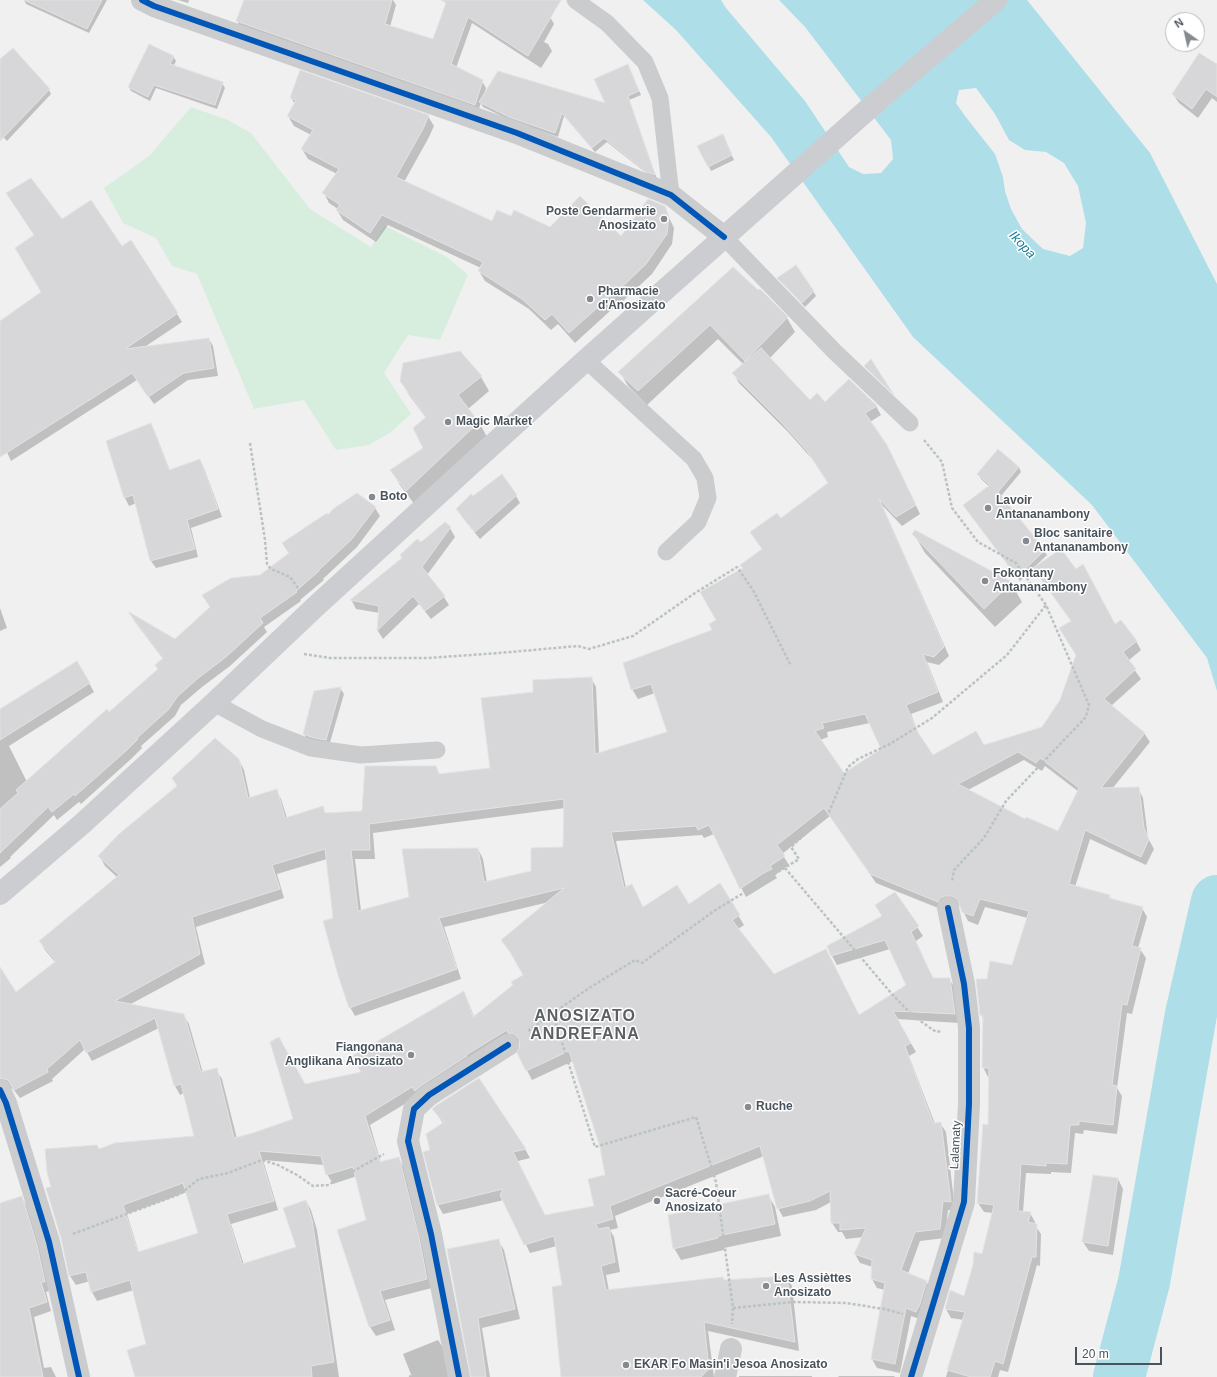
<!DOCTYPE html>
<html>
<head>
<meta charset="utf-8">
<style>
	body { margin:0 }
	#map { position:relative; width:1217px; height:1377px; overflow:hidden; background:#f1f0f0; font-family:Helvetica,sans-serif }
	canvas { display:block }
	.north { position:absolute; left:1165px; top:12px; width:40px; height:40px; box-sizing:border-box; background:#fff; border:1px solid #b6babd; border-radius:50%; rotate:326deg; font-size:11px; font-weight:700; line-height:16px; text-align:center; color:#49535b }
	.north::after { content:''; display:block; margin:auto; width:14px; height:18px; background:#848a8f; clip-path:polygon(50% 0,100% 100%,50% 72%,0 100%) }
	.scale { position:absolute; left:1075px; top:1347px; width:87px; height:18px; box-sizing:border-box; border:2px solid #49535b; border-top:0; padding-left:5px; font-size:12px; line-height:14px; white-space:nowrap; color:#49535b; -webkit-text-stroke:3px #fff; paint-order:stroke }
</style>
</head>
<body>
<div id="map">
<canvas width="1217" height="1377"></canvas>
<div class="north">N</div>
<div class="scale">20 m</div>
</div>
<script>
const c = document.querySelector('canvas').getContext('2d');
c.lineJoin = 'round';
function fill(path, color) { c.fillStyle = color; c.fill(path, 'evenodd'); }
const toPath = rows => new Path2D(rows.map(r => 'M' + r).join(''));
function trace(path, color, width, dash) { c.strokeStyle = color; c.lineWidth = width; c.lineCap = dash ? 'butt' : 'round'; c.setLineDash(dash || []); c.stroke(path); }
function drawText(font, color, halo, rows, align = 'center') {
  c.font = font + ' Helvetica,sans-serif'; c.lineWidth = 3; c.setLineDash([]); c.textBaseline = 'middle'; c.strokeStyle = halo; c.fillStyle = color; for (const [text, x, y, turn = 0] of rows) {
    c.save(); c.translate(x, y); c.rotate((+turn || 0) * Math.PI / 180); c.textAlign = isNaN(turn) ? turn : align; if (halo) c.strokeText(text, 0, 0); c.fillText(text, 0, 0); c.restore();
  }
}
fill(toPath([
	[191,107,228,120,251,133,310,209,371,247,385,226,447,257,468,275,440,340,408,335,384,373,411,414,391,432,369,445,336,450,304,400,254,409,197,274,172,266,156,238,123,223,104,188,149,156]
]), '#d7eede');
fill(toPath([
	[643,0,721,0,726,8,805,101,849,167,863,174,881,173,893,159,891,140,805,27,779,0,1027,0,1150,153,1217,284,1217,691,1207,658,1092,505,913,337,771,137,676,30],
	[976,88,995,114,1009,140,1025,150,1046,152,1064,163,1078,186,1086,223,1083,248,1070,256,1043,249,1022,229,1011,209,1005,191,1003,177,995,154,965,116,956,103,959,90]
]), '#aedfe9');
fill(toPath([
	[24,0,107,0,89,33,26,4],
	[178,0,189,0,188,3],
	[245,0,393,0,396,5,390,27,434,40,448,0,524,0,550,17,554,24,544,42,548,44,552,51,541,68,472,23,456,68,482,81,486,88,484,95,606,104,630,70,641,95,629,100,657,179,650,176,607,142,595,152,564,116,558,137,512,121,483,107,481,103,478,111,241,28,237,21],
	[173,56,176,61,173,67,222,83,225,88,217,109,156,88,150,101,131,91,129,87],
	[1217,65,1217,102,1212,98,1198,118,1179,103,1173,94],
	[49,90,51,94,7,141,0,133,0,94],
	[291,98,428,116,434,126,428,139,404,182,492,222,511,218,550,228,621,237,664,207,674,228,672,244,652,274,623,301,622,300,575,343,558,324,551,330,529,309,485,281,479,271,481,268,388,225,376,242,343,220,337,210,338,209,329,203,324,193,337,174,308,159,302,149,311,135,294,126,288,116,295,104],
	[725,140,734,160,711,171,699,146],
	[62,221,121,247,131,241,182,322,143,348,209,339,213,346,218,376,188,380,154,404,137,380,11,461,0,437,0,349,42,293],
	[733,269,787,318,795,332,769,359,810,401,825,404,876,406,881,415,870,422,892,455,920,514,902,526,882,505,949,656,939,665,927,662,943,702,911,714,920,738,933,756,984,746,1043,728,1115,625,1136,641,1141,650,1128,661,1141,679,1111,706,1144,733,1150,742,1112,789,1138,788,1143,798,1148,838,1154,849,1146,865,1090,839,1075,887,1109,896,1112,900,1142,908,1147,917,1138,948,1140,949,1146,958,1132,1014,1127,1013,1117,1088,1122,1096,1117,1134,1084,1130,1083,1134,1075,1133,1071,1173,1051,1172,1051,1174,1026,1173,1023,1212,1030,1213,1035,1222,1035,1225,1041,1234,1040,1266,1037,1265,1008,1372,1000,1370,998,1377,946,1377,964,1320,951,1318,946,1309,965,1297,983,1256,993,1213,984,1212,978,1203,984,1125,989,1126,990,1077,988,1077,983,1067,984,1019,981,1015,988,980,1013,966,1028,918,985,907,978,925,968,921,961,907,958,905,943,910,876,883,830,816,782,854,789,865,775,875,777,878,746,897,714,834,704,838,702,835,616,841,626,888,644,908,688,905,719,884,744,925,738,929,774,975,831,959,859,1016,907,985,890,949,837,965,832,956,883,917,895,893,923,936,916,941,933,979,949,979,955,988,959,1023,897,1019,916,1052,909,1056,935,1124,940,1123,946,1132,955,1210,948,1210,945,1238,920,1241,908,1274,926,1281,932,1291,922,1320,911,1316,900,1373,877,1368,872,1359,885,1290,877,1288,872,1279,873,1267,860,1263,855,1254,863,1237,846,1239,842,1232,838,1232,832,1223,831,1202,816,1210,783,1217,778,1208,764,1156,615,1216,618,1228,610,1230,614,1237,620,1272,606,1275,609,1291,724,1281,787,1277,792,1286,799,1351,708,1331,714,1377,562,1377,564,1286,557,1246,530,1253,504,1200,443,1214,438,1205,425,1152,431,1151,443,1123,433,1109,525,1149,530,1158,518,1161,545,1216,596,1207,606,1176,601,1147,573,1061,532,1080,518,1053,522,1045,520,1043,514,1042,418,1096,370,1125,381,1163,399,1159,404,1168,423,1247,432,1288,385,1300,395,1330,376,1336,370,1327,338,1231,367,1221,357,1176,333,1184,327,1174,324,1165,263,1160,278,1210,231,1224,244,1265,297,1248,306,1201,311,1210,317,1230,339,1377,136,1377,147,1345,134,1290,97,1301,92,1292,90,1281,76,1285,70,1276,52,1187,99,1150,195,1137,184,1093,180,1095,175,1086,159,1028,92,1061,85,1049,52,1079,53,1081,20,1098,13,1089,6,1086,0,1088,0,978,15,994,56,963,45,950,40,941,118,878,105,866,100,857,239,760,244,770,250,798,276,790,281,799,287,818,322,807,326,814,363,812,436,767,440,775,491,769,534,693,591,678,596,687,599,753,668,733,655,693,638,699,632,689,714,631,717,621,744,568,763,550,781,519,829,483,813,460,788,432,739,383,734,374,744,365,718,339,647,405,628,386,620,372],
	[870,723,882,749,844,775,820,740,828,737,827,732],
	[1024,760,1042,771,1045,766,1079,792,1058,832,1025,820,968,790],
	[565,808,564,848,532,872,487,883,483,859,478,849,410,898,361,911,355,859,375,859,373,833],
	[327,859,334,919,350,1007,355,1016,461,979,444,927,549,902,503,940,516,960,524,976,474,1017,468,1001,463,992,363,1073,304,1085,294,1119,237,1139,222,1079,216,1070,203,1073,189,1024,183,1015,129,1005,205,964,196,927,284,898,277,874],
	[187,1192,199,1234,139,1253,127,1214],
	[778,278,813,291,816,296,805,307,781,282],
	[481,377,489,391,468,409,479,422,487,437,415,505,400,485,392,471,424,449,426,418,409,395,401,381],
	[150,424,155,432,170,471,200,460,204,468,222,517,191,528,198,557,156,568,151,561,137,503,129,506,125,498,107,442],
	[1019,467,1021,472,1001,496,1047,555,1020,581,967,510,990,487,981,479,978,474],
	[516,496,520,503,480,539,462,517,457,509,473,498],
	[375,508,380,516,357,547,323,579,324,580,300,600,301,601,264,627,267,632,230,666,202,687,181,705,175,716,141,746,142,748,131,759,81,804,79,802,57,820,54,815,10,857,11,858,0,867,0,710,89,683,94,692,9,746,27,782,108,714,159,669,163,659,135,622,130,613,175,641,289,554,283,544,328,517],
	[450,528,455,537,427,575,444,597,449,605,431,619,419,604,383,639,378,631,380,613,356,609,352,601,421,543],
	[914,534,1011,583,1022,602,995,627,925,553],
	[0,608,7,628,0,631],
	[340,688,344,694,329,746,308,741,304,734],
	[1118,1179,1123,1189,1113,1255,1089,1251,1083,1242],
	[768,1195,775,1207,781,1236,724,1248,724,1250,681,1260,674,1248],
	[21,1197,27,1206,42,1255,49,1291,46,1292,51,1311,34,1317,44,1368,51,1367,56,1377,0,1377,0,1204],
	[498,1240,504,1250,520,1319,482,1328,490,1377,472,1377,448,1250],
	[438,1340,444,1349,449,1377,412,1377,403,1354],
	[739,1376,812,1376,812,1377,739,1377],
	[839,1376,894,1376,895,1377,838,1377]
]), '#0003');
trace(toPath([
	[1119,1377,1144,1282,1191,1014,1217,901]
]), '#aedfe9', 52);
const building = toPath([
	[24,0,102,0,87,29,24,0],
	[244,0,392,0,385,24,433,39,446,3,441,0,561,0,528,56,468,17,451,64,483,80,475,105,236,21,244,0],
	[149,44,174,56,170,64,223,82,215,105,154,85,148,97,128,87,149,44],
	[13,48,50,89,0,141,0,59,13,48],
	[1199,53,1217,64,1217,97,1206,89,1192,109,1172,94,1199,53],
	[628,64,639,91,628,96,655,175,646,172,604,138,592,148,562,113,555,133,509,117,479,102,498,71,605,103,594,79,628,64],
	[300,70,429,115,423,129,396,177,492,221,497,210,511,216,514,210,550,227,580,196,621,236,648,199,665,206,669,217,667,234,646,264,617,292,616,291,569,333,552,314,545,320,522,299,478,271,483,262,382,215,370,233,336,210,340,205,322,193,339,169,301,149,313,130,287,116,296,100,290,98,300,70],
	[723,134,732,155,708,167,697,146,723,134],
	[31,178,62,219,91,200,122,246,131,240,178,313,125,349,209,338,214,368,184,373,148,397,132,373,0,457,0,321,41,292,15,248,34,235,6,193,31,178],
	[796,265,814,291,802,303,777,278,796,265],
	[733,267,758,290,760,289,788,317,745,361,710,325,638,391,618,372,733,267],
	[761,348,810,400,817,393,825,402,849,379,877,406,865,413,887,445,916,505,896,517,879,499,944,647,934,657,923,654,938,692,906,705,917,731,933,755,976,731,984,745,1042,727,1060,700,1076,655,1059,628,1071,621,1033,568,1061,549,1076,569,1083,564,1115,624,1121,620,1137,641,1123,652,1136,669,1104,699,1145,733,1101,788,1139,787,1144,828,1149,839,1141,857,1085,830,1069,884,1110,895,1109,898,1143,907,1132,946,1141,948,1127,1005,1122,1004,1112,1085,1117,1086,1113,1125,1079,1121,1079,1125,1070,1125,1067,1164,1046,1163,1046,1166,1021,1164,1018,1211,1031,1212,1028,1222,1037,1224,1036,1257,1032,1257,1003,1364,995,1361,990,1377,971,1377,947,1370,965,1312,945,1309,950,1290,964,1296,973,1265,974,1252,982,1254,994,1205,977,1203,983,1124,988,1125,989,1068,982,1068,983,1015,980,1015,976,979,987,979,990,961,1012,965,1029,911,980,899,973,916,962,912,958,900,952,896,945,896,940,898,938,902,870,874,824,808,777,845,785,856,770,866,772,869,762,874,740,889,709,825,698,830,696,826,611,832,624,888,632,884,643,907,677,885,689,904,720,883,740,915,732,920,774,974,826,949,859,1015,906,985,885,940,831,956,827,946,882,916,875,905,895,892,919,926,911,932,933,978,950,978,955,1014,893,1011,911,1043,905,1046,933,1123,941,1122,951,1202,943,1201,940,1229,915,1232,901,1270,927,1281,920,1304,916,1312,906,1308,895,1364,871,1359,885,1283,871,1279,872,1260,854,1254,866,1228,840,1230,840,1223,831,1223,830,1191,810,1201,777,1209,760,1146,610,1206,613,1219,596,1224,598,1229,609,1227,615,1262,601,1266,606,1290,723,1277,724,1280,787,1276,795,1342,704,1322,709,1369,701,1377,561,1377,552,1287,562,1285,554,1236,524,1245,500,1195,503,1189,437,1205,423,1152,430,1150,426,1134,444,1122,432,1109,437,1105,479,1078,526,1149,513,1152,545,1215,594,1206,588,1179,605,1175,600,1147,569,1051,526,1071,517,1053,520,1045,519,1039,514,1034,508,1033,507,1030,466,1055,467,1056,422,1085,415,1091,412,1087,365,1116,380,1162,399,1157,419,1237,427,1279,380,1291,390,1320,369,1327,337,1230,366,1220,353,1167,326,1175,321,1156,259,1151,274,1201,227,1214,242,1264,296,1247,283,1208,306,1200,312,1220,334,1362,311,1366,312,1377,135,1377,127,1350,146,1344,130,1280,91,1292,86,1272,69,1276,61,1238,46,1188,51,1187,47,1172,45,1149,97,1145,99,1149,115,1143,194,1136,181,1084,174,1086,155,1018,86,1053,80,1040,47,1069,48,1072,14,1090,8,1080,0,1078,0,967,16,992,56,961,39,941,119,875,98,856,119,834,177,786,172,778,215,738,239,759,248,798,277,789,285,818,323,806,325,813,362,811,365,766,436,766,439,774,490,768,481,698,533,692,533,680,592,677,595,754,667,732,651,684,631,690,623,663,712,630,709,624,716,620,700,592,743,568,740,565,762,549,750,532,777,513,781,518,828,483,807,451,782,423,732,373,761,348],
	[865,714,881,749,844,773,815,731,824,728,822,723,865,714],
	[1018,752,1036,763,1040,758,1079,788,1058,831,1026,817,1025,819,958,784,1018,752],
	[564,799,563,847,531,848,531,871,484,882,478,848,402,849,409,897,358,911,351,850,370,850,369,824,564,799],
	[325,849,333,918,323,921,338,975,349,1008,457,969,439,918,564,888,501,940,510,952,523,975,511,982,513,985,473,1017,464,991,352,1056,361,1072,305,1084,279,1037,270,1042,293,1119,253,1133,234,1138,217,1068,201,1072,184,1014,115,1001,200,954,192,917,280,889,272,865,325,849],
	[183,1183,198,1233,138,1252,123,1205,183,1183],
	[460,351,482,376,458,395,479,422,406,491,390,470,423,448,413,428,426,417,400,381,403,363,460,351],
	[871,359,894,395,864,366,871,359],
	[151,423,169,470,200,459,218,509,187,520,195,549,150,561,133,495,124,498,106,441,151,423],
	[998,449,1019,467,998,492,1045,550,1017,577,963,505,990,485,977,474,998,449],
	[502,474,517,495,475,532,456,509,471,494,473,496,502,474],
	[357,493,376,507,352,539,319,570,319,571,296,591,297,592,260,618,263,623,226,657,197,679,177,697,169,709,137,738,138,739,127,750,75,796,74,794,52,812,48,807,0,853,0,809,18,793,16,790,107,709,109,712,158,669,155,665,163,658,129,613,129,612,175,639,210,607,202,595,231,578,260,575,289,553,282,543,327,513,328,515,333,509,357,493],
	[445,522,451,527,422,567,445,596,425,611,413,596,377,631,379,606,350,600,402,558,400,555,417,539,421,542,445,522],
	[915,530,1012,582,984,609,912,534,915,530],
	[77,661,90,683,0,740,0,709,77,661],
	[341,687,326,740,314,738,303,734,314,691,341,687],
	[1093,1175,1118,1178,1108,1246,1082,1242,1093,1175],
	[769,1194,775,1224,718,1236,718,1238,673,1249,668,1215,769,1194],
	[22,1196,37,1245,45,1282,41,1282,47,1302,29,1308,43,1377,0,1377,0,1203,22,1196],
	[499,1239,515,1309,478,1318,486,1377,471,1377,447,1249,499,1239]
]);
fill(building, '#d7d7d9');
trace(building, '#e2e2e3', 1);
trace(toPath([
	[924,440,942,462,952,508,978,542,1016,563,1046,605,1089,705,1086,717,1006,801,984,838,954,870,952,882],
	[250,443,265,540,267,564,271,569,290,577,298,588],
	[304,654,330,658,428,658,499,653,578,646,589,649,633,636,695,593,737,567,753,590,791,666],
	[785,868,891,993,912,1015,936,1032,942,1031],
	[553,1014,595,1147,696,1117,716,1182,733,1308,732,1324],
	[528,1031,589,988,635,960,642,963,714,911,799,859,791,847,829,812,848,767,858,759,890,744,932,718,1007,655,1046,605],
	[73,1234,180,1194,199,1179,228,1173,262,1160,278,1165,297,1175,313,1186,328,1185,384,1154],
	[733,1308,793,1302,846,1303,884,1309,903,1314],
	[409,1377,431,1369]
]), '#b9c4c0', 2.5, [3, 2]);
trace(toPath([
	[575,0,607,23,645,62,660,98,671,195],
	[724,237,834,351,910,423],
	[586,360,694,459,705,478,708,498,698,522,666,552],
	[214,703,262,729,311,748,361,755,437,750]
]), '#cbccce', 17);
trace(toPath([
	[142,0,154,6,517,133,671,195,724,237],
	[459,1377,431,1234,408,1141,414,1109,429,1095,508,1045],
	[725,1377,731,1349],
	[911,1377,964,1202,969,1104,969,1028,964,984,948,908]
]), '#cbccce', 22);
trace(toPath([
	[0,1090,6,1103,49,1242,79,1377]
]), '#cbccce', 22);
trace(toPath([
	[0,894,82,824,214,703,314,608,469,466,586,360,875,103,996,0]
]), '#cbcdd0', 22);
trace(toPath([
	[142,0,154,6,517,133,671,195,724,237],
	[0,1090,6,1103,49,1242,79,1377],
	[459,1377,431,1234,408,1141,414,1109,429,1095,508,1045],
	[911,1377,964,1202,969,1104,969,1028,964,984,948,908]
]), '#0057b8', 6);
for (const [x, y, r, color] of [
	[664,219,4,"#848a8f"],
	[590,299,4,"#848a8f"],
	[448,422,4,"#848a8f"],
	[372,497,4,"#848a8f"],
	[988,508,4,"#848a8f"],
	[1026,541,4,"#848a8f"],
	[985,581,4,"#848a8f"],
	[411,1055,4,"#848a8f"],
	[748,1107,4,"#848a8f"],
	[657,1201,4,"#848a8f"],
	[766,1286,4,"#848a8f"],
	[626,1365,4,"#848a8f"]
]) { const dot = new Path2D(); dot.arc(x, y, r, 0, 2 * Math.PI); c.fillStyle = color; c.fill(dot); trace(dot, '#fff', 1.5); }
drawText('bold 12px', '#49535b', '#fff', [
	["Poste Gendarmerie",656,212,"right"],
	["Anosizato",656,226,"right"],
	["Pharmacie",598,292],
	["d'Anosizato",598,306],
	["Magic Market",456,422],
	["Boto",380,497],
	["Lavoir",996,501],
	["Antananambony",996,515],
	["Bloc sanitaire",1034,534],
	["Antananambony",1034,548],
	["Fokontany",993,574],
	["Antananambony",993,588],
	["Fiangonana",403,1048,"right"],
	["Anglikana Anosizato",403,1062,"right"],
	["Ruche",756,1107],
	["Sacré-Coeur",665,1194],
	["Anosizato",665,1208],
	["Les Assièttes",774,1279],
	["Anosizato",774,1293],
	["EKAR Fo Masin'i Jesoa Anosizato",634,1365]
], 'left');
drawText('12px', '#49535b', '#fff', [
	["Lalamaty",956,1145,-87]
]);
drawText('italic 13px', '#167d92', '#fff', [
	["Ikopa",1022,245,47]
]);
c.letterSpacing = '1px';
drawText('bold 16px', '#5c6064', '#fff', [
	["ANOSIZATO",585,1017],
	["ANDREFANA",585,1035]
]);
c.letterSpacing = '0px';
</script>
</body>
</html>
